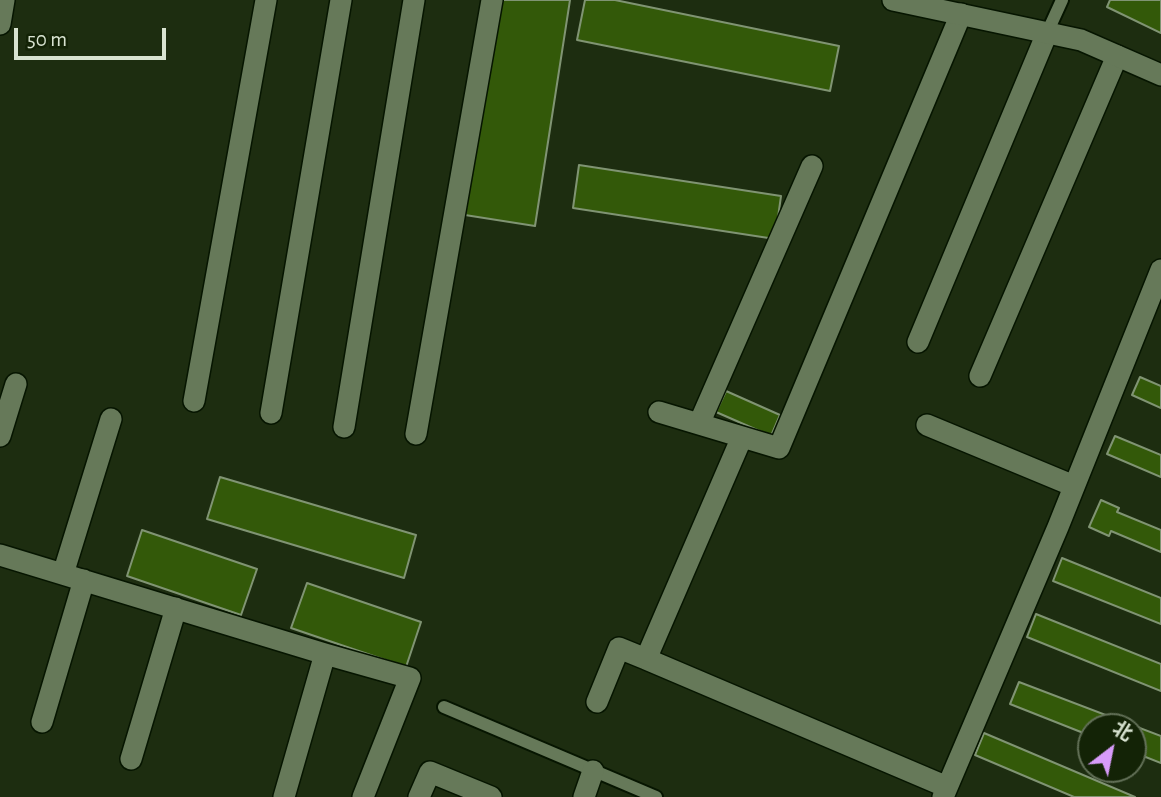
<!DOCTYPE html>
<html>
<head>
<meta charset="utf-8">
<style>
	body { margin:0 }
	#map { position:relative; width:1161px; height:797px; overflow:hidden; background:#1d2d10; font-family:"Alegreya Sans","Noto Sans SC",sans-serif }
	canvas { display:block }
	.north { position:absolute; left:1077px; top:713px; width:70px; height:70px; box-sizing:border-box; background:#132306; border:2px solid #627057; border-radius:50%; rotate:32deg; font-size:19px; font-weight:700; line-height:28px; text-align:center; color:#d8e3d1 }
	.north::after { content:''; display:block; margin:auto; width:24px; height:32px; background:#d79bf9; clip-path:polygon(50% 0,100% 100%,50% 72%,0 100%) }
	.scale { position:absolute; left:14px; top:28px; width:152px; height:32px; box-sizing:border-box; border:4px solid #d8e3d1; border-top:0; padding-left:9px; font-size:21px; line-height:24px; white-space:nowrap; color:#d8e3d1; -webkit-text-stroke:5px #132306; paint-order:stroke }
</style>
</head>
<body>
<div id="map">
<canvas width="1161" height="797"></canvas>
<div class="north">北</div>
<div class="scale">50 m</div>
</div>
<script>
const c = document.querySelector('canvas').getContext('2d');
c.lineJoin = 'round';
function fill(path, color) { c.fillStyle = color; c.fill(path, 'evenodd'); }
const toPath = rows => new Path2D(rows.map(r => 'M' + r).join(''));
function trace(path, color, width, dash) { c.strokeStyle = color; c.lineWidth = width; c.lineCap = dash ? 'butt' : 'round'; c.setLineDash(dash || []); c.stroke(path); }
const building = toPath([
	[498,0,570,0,535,226,465,215,498,0],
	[585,0,615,0,839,46,830,91,577,40,585,0],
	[1110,0,1161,0,1161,33,1107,7,1110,0],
	[579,165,781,196,775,239,573,208,579,165],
	[1140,377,1161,386,1161,408,1132,395,1140,377],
	[726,391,780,415,771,436,716,412,726,391],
	[1115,436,1161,455,1161,477,1107,454,1115,436],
	[220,477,416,535,404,578,207,519,220,477],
	[1101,500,1119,508,1117,512,1161,530,1161,552,1111,531,1109,536,1089,527,1101,500],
	[142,530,257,569,241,615,127,576,142,530],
	[1062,558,1161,598,1161,624,1053,581,1062,558],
	[307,583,421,622,406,667,291,628,307,583],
	[1036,614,1161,664,1161,691,1027,637,1036,614],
	[1019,682,1161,736,1161,763,1133,752,1133,727,1091,727,1091,736,1010,704,1019,682],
	[984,733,1135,797,1074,797,975,755,984,733]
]);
fill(building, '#335909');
trace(building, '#809473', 2);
const service = toPath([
	[1047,33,1062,0],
	[444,707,656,797]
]);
const minor = toPath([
	[0,24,4,0],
	[918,342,1047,33],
	[980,376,1117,56],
	[194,401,266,0],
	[659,412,779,448,961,14],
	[271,413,341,0],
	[699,424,812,166],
	[927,425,1074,486],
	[344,427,414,0],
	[416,434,492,0],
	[0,436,16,384],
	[0,555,325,654,410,678,363,797],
	[63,574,111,419],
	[646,659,947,787],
	[597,702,619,648,646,659,742,437],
	[42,722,84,580],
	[131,759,176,608],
	[284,797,325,654],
	[419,797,430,772,491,797],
	[584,797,593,771],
	[943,797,1058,527,1161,270]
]);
const tertiary = toPath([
	[893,0,1081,40,1161,75]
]);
trace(service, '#061500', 16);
trace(minor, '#061500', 24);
trace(tertiary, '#061500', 24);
trace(service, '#667959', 12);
trace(minor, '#667959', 21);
trace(tertiary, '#667959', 21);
</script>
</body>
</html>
